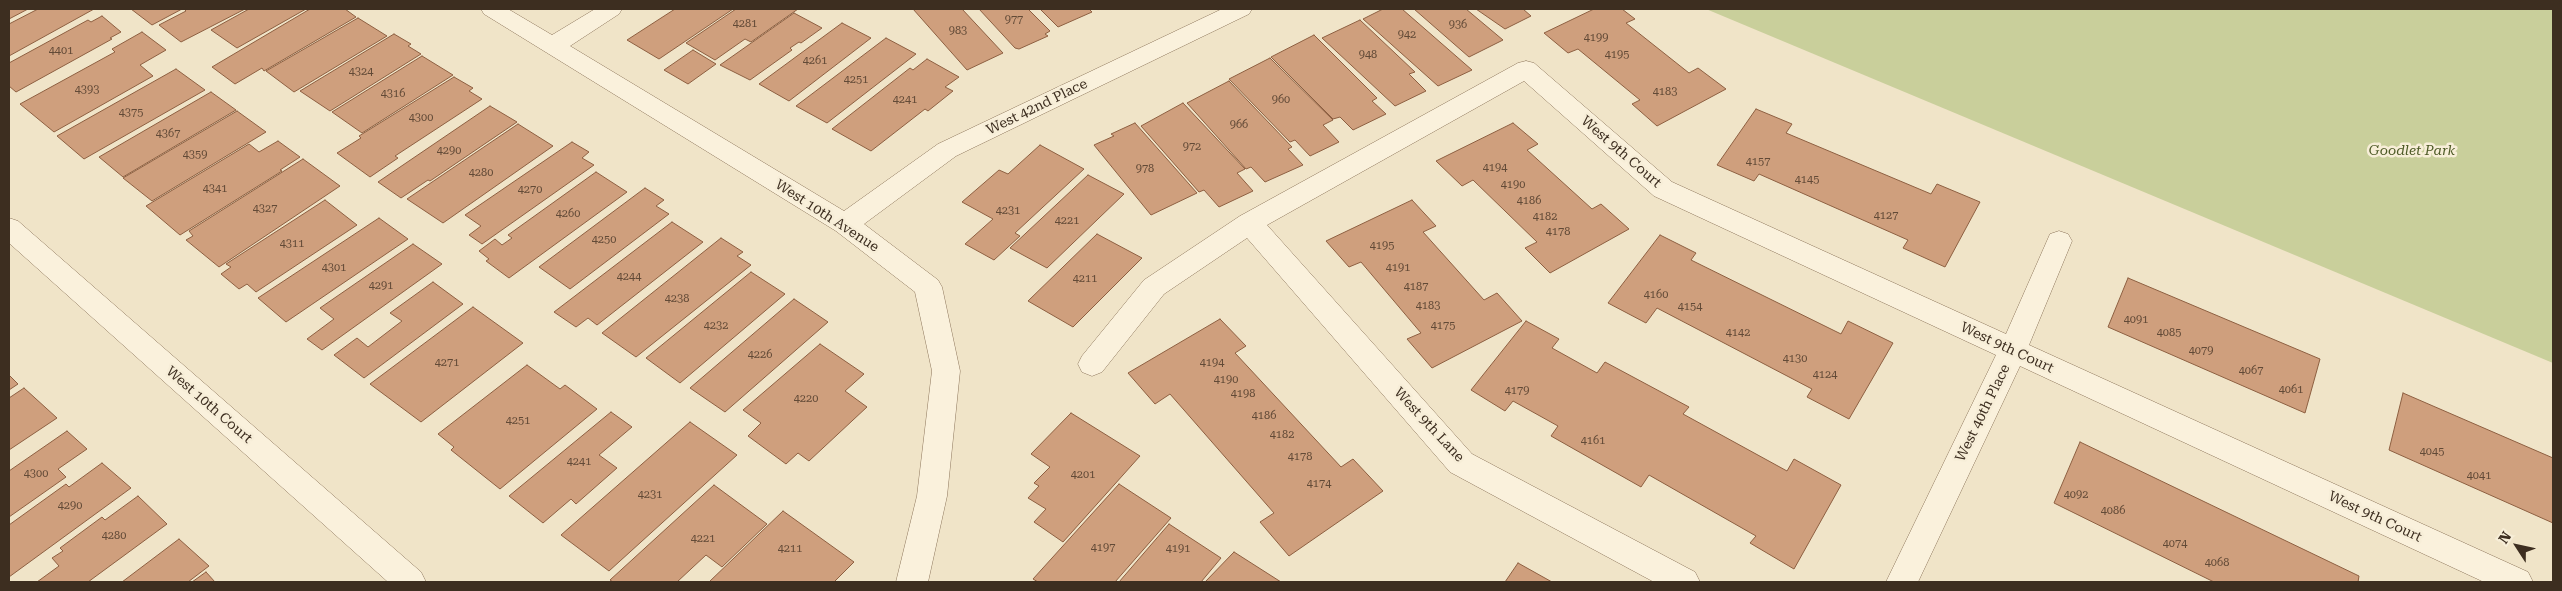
<!DOCTYPE html>
<html>
<head>
<meta charset="utf-8">
<style>
	body { margin:0 }
	#map { position:relative; width:2562px; height:591px; overflow:hidden; background:#f0e4c8; font-family:"Roboto Serif",serif }
	canvas { display:block }
	.frame { position:absolute; inset:0; border:10px solid #3d2e20; pointer-events:none }
	.north { position:absolute; left:2492px; top:521px; width:50px; height:50px; -webkit-text-stroke:4px #f7eed8; paint-order:stroke; rotate:305deg; font-size:14px; font-weight:700; line-height:20px; text-align:center; color:#3d2e20 }
	.north::after { content:''; display:block; margin:auto; width:18px; height:22px; background:#3d2e20; clip-path:polygon(50% 0,100% 100%,50% 72%,0 100%) }
</style>
</head>
<body>
<div id="map">
<canvas width="2562" height="591"></canvas>
<div class="frame"></div>
<div class="north">N</div>
</div>
<script>
const c = document.querySelector('canvas').getContext('2d');
c.lineJoin = 'round';
function fill(path, color) { c.fillStyle = color; c.fill(path, 'evenodd'); }
const toPath = rows => new Path2D(rows.map(r => 'M' + r).join(''));
function trace(path, color, width, dash) { c.strokeStyle = color; c.lineWidth = width; c.lineCap = dash ? 'butt' : 'round'; c.setLineDash(dash || []); c.stroke(path); }
function drawText(font, color, halo, rows, align = 'center') {
  c.font = font + ' "Roboto Serif",serif'; c.lineWidth = 5; c.setLineDash([]); c.textBaseline = 'middle'; c.strokeStyle = halo; c.fillStyle = color; for (const [text, x, y, turn = 0] of rows) {
    c.save(); c.translate(x, y); c.rotate((+turn || 0) * Math.PI / 180); c.textAlign = isNaN(turn) ? turn : align; if (halo) c.strokeText(text, 0, 0); c.fillText(text, 0, 0); c.restore();
  }
}
fill(toPath([
	[1706,9,2553,9,2553,363]
]), '#c9cf9b');
const building = toPath([
	[9,9,28,9,9,19,9,9],
	[38,9,94,9,9,56,9,24,38,9],
	[131,9,182,9,152,25,131,9],
	[184,9,245,9,181,42,159,25,186,11,184,9],
	[249,9,306,9,237,48,211,30,249,9],
	[310,9,345,9,356,17,264,71,262,68,235,84,212,67,310,9],
	[675,9,733,9,659,59,627,40,675,9],
	[736,9,798,9,751,42,745,39,715,60,686,43,736,9],
	[913,9,962,9,1003,53,967,70,913,9],
	[979,9,1028,9,1050,31,1045,34,1048,36,1019,49,1015,48,979,9],
	[1040,9,1089,9,1092,12,1058,27,1040,9],
	[1383,9,1402,9,1472,70,1438,86,1363,19,1383,9],
	[1414,9,1466,9,1503,40,1469,57,1414,9],
	[1476,9,1523,9,1531,16,1505,29,1476,9],
	[1594,9,1622,9,1635,19,1626,23,1689,73,1698,68,1726,89,1657,126,1632,104,1640,100,1578,49,1568,53,1544,33,1594,9],
	[794,13,822,28,801,43,799,42,790,48,792,50,750,80,720,65,794,13],
	[102,16,121,32,110,38,112,39,16,92,9,86,9,63,88,20,91,22,102,16],
	[358,18,387,36,294,92,266,71,358,18],
	[1360,20,1415,72,1409,74,1426,91,1395,106,1322,38,1360,20],
	[842,23,871,38,789,101,759,84,842,23],
	[142,32,166,50,140,65,153,76,54,132,20,104,115,52,112,49,142,32],
	[394,34,411,44,408,46,421,54,330,111,300,91,394,34],
	[1314,35,1377,98,1372,101,1386,114,1353,130,1340,117,1333,119,1271,57,1314,35],
	[886,38,916,54,827,123,796,106,886,38],
	[693,50,716,64,688,84,664,70,693,50],
	[422,56,453,75,362,133,332,112,422,56],
	[1270,58,1333,120,1323,125,1339,142,1310,156,1295,140,1290,142,1229,79,1270,58],
	[927,59,959,77,945,87,953,91,928,111,925,109,871,151,832,129,910,68,913,70,927,59],
	[176,69,205,90,84,159,57,136,176,69],
	[454,77,473,88,469,91,482,99,395,156,398,158,370,177,337,153,361,138,359,136,454,77],
	[1229,81,1292,147,1288,149,1303,165,1265,182,1251,167,1246,169,1187,103,1229,81],
	[211,92,236,110,123,177,99,157,211,92],
	[1183,103,1245,169,1237,173,1253,191,1219,207,1204,190,1199,192,1141,126,1183,103],
	[490,106,517,122,430,181,428,180,401,198,378,182,490,106],
	[1756,109,1792,124,1786,133,1931,194,1937,184,1980,202,1945,267,1903,248,1908,240,1759,174,1754,181,1717,165,1756,109],
	[237,111,266,132,152,201,123,178,237,111],
	[1135,123,1197,193,1151,215,1094,145,1114,136,1111,134,1135,123],
	[1513,123,1538,144,1527,150,1592,209,1601,204,1629,229,1550,273,1525,248,1537,242,1473,180,1462,186,1436,161,1513,123],
	[518,124,553,146,443,223,407,199,518,124],
	[278,141,300,157,280,170,282,171,180,235,146,206,249,144,259,152,278,141],
	[572,142,589,152,582,158,594,165,482,244,469,235,481,226,465,215,572,142],
	[1040,145,1084,169,1015,233,1020,236,994,260,965,244,993,219,962,202,999,170,1008,174,1040,145],
	[303,159,340,186,219,267,186,240,193,236,189,231,303,159],
	[596,172,627,192,509,278,486,261,489,259,479,251,495,239,502,245,512,238,508,235,596,172],
	[1088,175,1124,194,1047,268,1010,248,1088,175],
	[645,188,664,200,656,206,669,214,570,289,539,267,645,188],
	[325,200,357,225,256,292,247,284,239,289,221,274,231,267,226,264,325,200],
	[1412,200,1436,226,1423,232,1484,300,1497,293,1522,321,1432,368,1407,339,1421,333,1361,262,1349,267,1326,241,1412,200],
	[379,218,408,239,286,322,258,298,379,218],
	[672,222,703,242,597,325,588,318,576,327,554,312,672,222],
	[1097,234,1142,258,1073,327,1028,301,1097,234],
	[1660,235,1696,253,1691,260,1841,334,1848,321,1893,343,1849,419,1807,397,1812,389,1657,308,1646,323,1608,303,1660,235],
	[721,238,743,252,737,256,751,265,636,357,602,333,721,238],
	[413,244,442,264,322,350,307,339,334,319,320,308,413,244],
	[751,272,785,294,680,383,646,358,751,272],
	[2128,278,2320,359,2305,413,2108,327,2128,278],
	[433,282,463,304,364,378,334,355,357,338,368,347,402,321,390,313,433,282],
	[794,299,828,322,725,412,690,388,794,299],
	[473,307,523,343,421,422,370,384,473,307],
	[1220,319,1246,346,1235,353,1341,467,1353,459,1383,491,1289,556,1260,522,1274,513,1170,394,1155,404,1128,373,1220,319],
	[1526,321,1559,339,1552,348,1597,373,1605,362,1689,407,1683,414,1787,471,1794,459,1841,485,1794,569,1750,543,1756,536,1649,475,1641,487,1551,436,1558,426,1513,401,1505,411,1471,390,1526,321],
	[820,344,864,374,845,391,867,407,809,461,798,453,786,464,748,436,761,423,743,410,820,344],
	[527,365,560,389,565,385,597,409,500,489,451,450,454,447,438,434,527,365],
	[9,375,18,384,9,390,9,375],
	[24,388,57,418,9,450,9,398,24,388],
	[2403,393,2553,458,2553,523,2389,450,2403,393],
	[611,412,632,427,599,455,617,468,576,504,571,499,543,523,509,496,611,412],
	[1071,413,1140,456,1063,542,1034,522,1046,509,1028,498,1039,486,1034,483,1050,467,1031,454,1071,413],
	[690,422,737,455,609,571,561,535,690,422],
	[67,431,87,449,58,469,66,477,9,517,9,471,67,431],
	[2080,442,2359,576,2358,582,2214,582,2054,503,2080,442],
	[102,463,131,488,9,577,9,525,66,484,69,487,102,463],
	[1119,484,1171,518,1115,582,1038,582,1033,579,1119,484],
	[714,485,767,524,722,567,706,555,677,582,613,582,610,580,714,485],
	[138,496,167,524,88,582,37,582,59,566,52,558,63,551,60,548,102,517,105,520,138,496],
	[783,511,854,562,834,582,709,582,783,511],
	[1169,524,1221,558,1201,582,1119,582,1169,524],
	[179,539,209,566,188,582,122,582,179,539],
	[1234,552,1281,582,1205,582,1234,552],
	[1518,563,1552,582,1505,582,1518,563],
	[206,572,215,582,192,582,206,572]
]);
fill(building, '#cf9f7d');
trace(building, '#8d5f41', 1);
const minor = toPath([
	[481,9,508,9,552,35,595,9,622,9,619,14,570,46,844,211,938,144,1222,9,1252,9,1249,14,956,156,864,224,938,280,942,287,960,371,947,496,928,582,896,582,917,496,932,371,915,292,836,231,484,14,481,9],
	[1526,61,1534,63,1672,182,2006,334,2050,234,2059,231,2068,234,2072,241,2029,345,2528,572,2533,582,2484,582,2020,366,1918,582,1886,582,1996,355,1654,196,1524,81,1267,225,1472,454,1695,572,1700,582,1654,582,1450,472,1247,238,1164,294,1102,372,1092,376,1082,372,1078,364,1082,356,1144,280,1240,216,1518,63,1526,61],
	[9,218,18,221,421,572,426,582,388,582,9,243,9,218]
]);
trace(minor, '#8d765c', 1);
fill(minor, '#faf1dc');
drawText('11px', '#624a37', null, [
	["977",1014,20],
	["4281",745,24],
	["936",1458,25],
	["983",958,31],
	["942",1407,35],
	["4199",1596,38],
	["4401",61,51],
	["948",1368,55],
	["4195",1617,55],
	["4261",815,61],
	["4324",361,72],
	["4251",856,80],
	["4393",87,90],
	["4183",1665,92],
	["4316",393,94],
	["4241",905,100],
	["960",1281,100],
	["4375",131,113],
	["4300",421,118],
	["966",1239,125],
	["4367",168,134],
	["972",1192,147],
	["4290",449,151],
	["4359",195,155],
	["4157",1758,162],
	["4194",1495,168],
	["978",1145,169],
	["4280",481,173],
	["4145",1807,180],
	["4190",1513,185],
	["4341",215,189],
	["4270",530,190],
	["4186",1529,201],
	["4327",265,209],
	["4231",1008,211],
	["4260",568,214],
	["4127",1886,216],
	["4182",1545,217],
	["4221",1067,221],
	["4178",1558,232],
	["4250",604,240],
	["4311",292,244],
	["4195",1382,246],
	["4301",334,268],
	["4191",1398,268],
	["4244",629,277],
	["4211",1085,279],
	["4291",381,286],
	["4187",1416,287],
	["4160",1656,295],
	["4238",677,299],
	["4183",1428,306],
	["4154",1690,307],
	["4091",2136,320],
	["4232",716,326],
	["4175",1443,326],
	["4142",1738,333],
	["4085",2169,333],
	["4079",2201,351],
	["4226",760,355],
	["4130",1795,359],
	["4271",447,363],
	["4194",1212,363],
	["4067",2251,371],
	["4124",1825,375],
	["4190",1226,380],
	["4061",2291,390],
	["4179",1517,391],
	["4198",1243,394],
	["4220",806,399],
	["4186",1264,416],
	["4251",518,421],
	["4182",1282,435],
	["4161",1593,441],
	["4045",2432,452],
	["4178",1300,457],
	["4241",579,462],
	["4300",36,474],
	["4201",1083,475],
	["4041",2479,476],
	["4174",1319,484],
	["4231",650,495],
	["4092",2076,495],
	["4290",70,506],
	["4086",2113,511],
	["4280",114,536],
	["4221",703,539],
	["4074",2175,544],
	["4197",1103,548],
	["4211",790,549],
	["4191",1178,549],
	["4068",2217,563]
]);
drawText('14px', '#3d2e20', '#f7eed8', [
	["West 42nd Place",1037,107,-26],
	["West 9th Court",1621,152,41],
	["West 10th Avenue",827,216,33],
	["West 9th Court",2007,348,25],
	["West 10th Court",209,405,41],
	["West 40th Place",1983,413,-64],
	["West 9th Lane",1429,425,47],
	["West 9th Court",2375,517,25]
]);
drawText('italic 14px', '#4d5a26', '#f7eed8', [
	["Goodlet Park",2412,151]
]);
</script>
</body>
</html>
